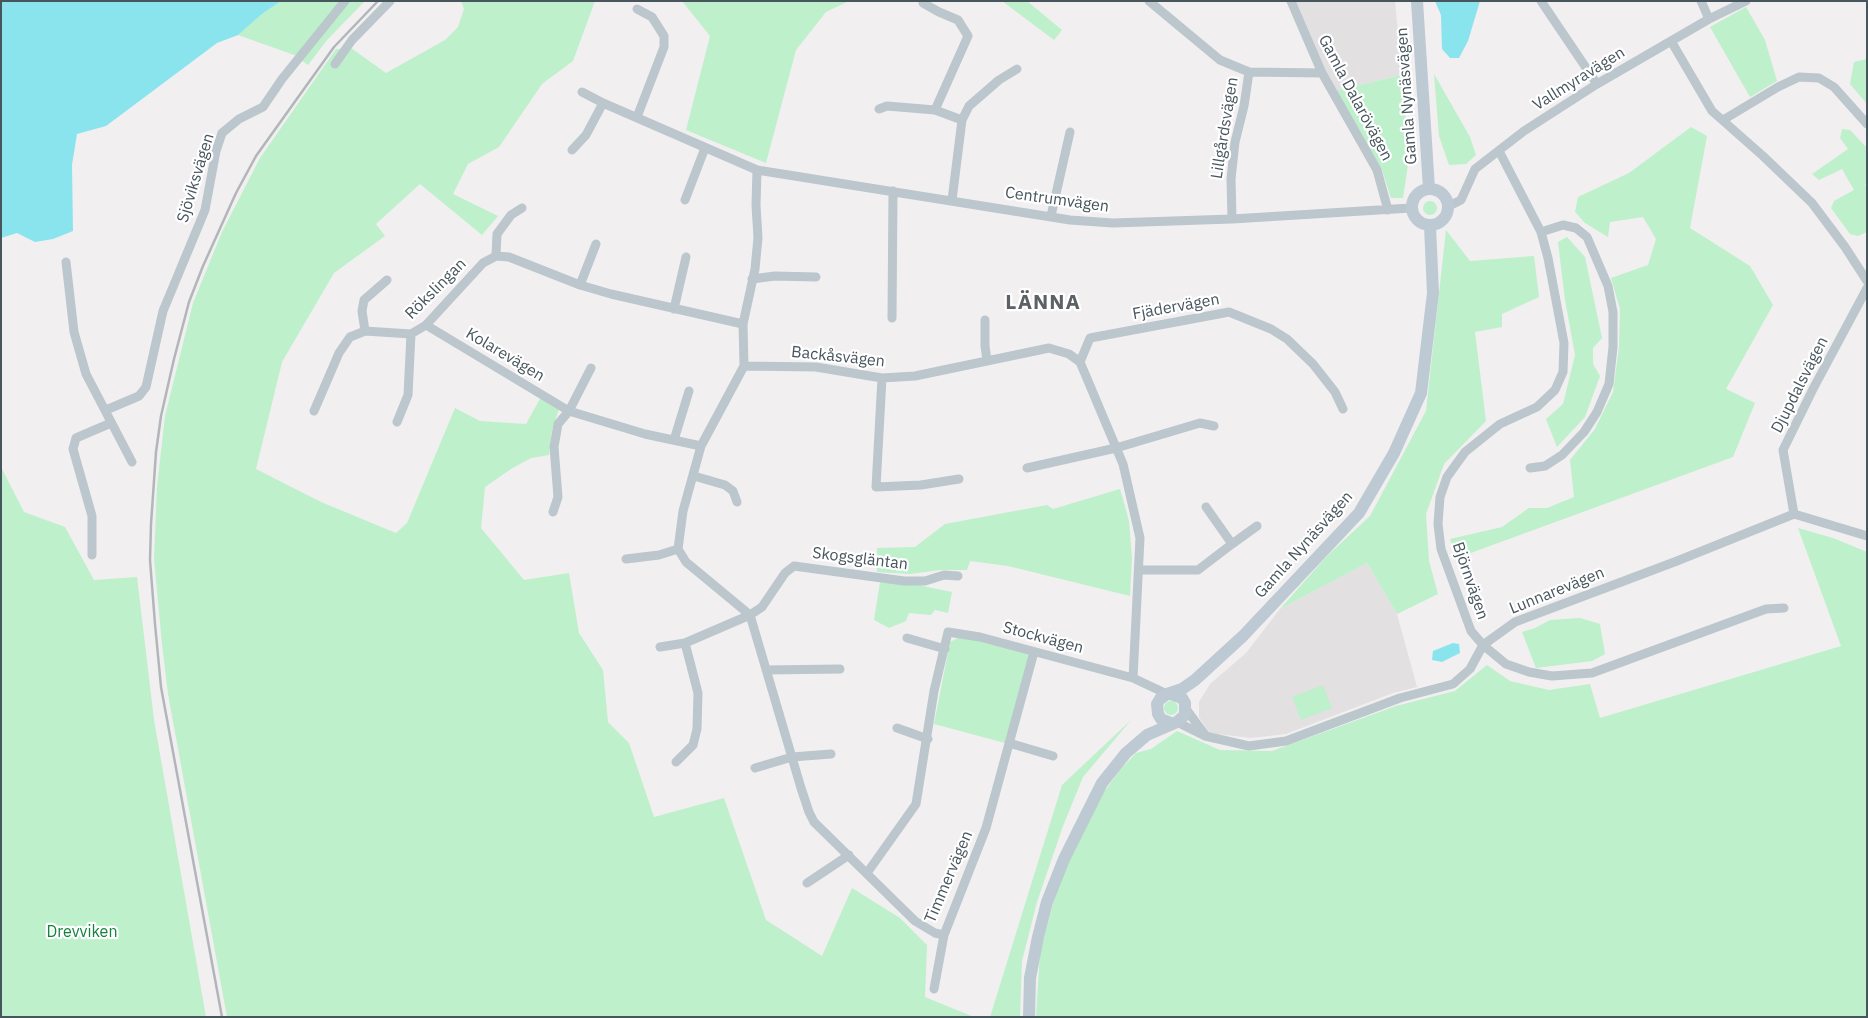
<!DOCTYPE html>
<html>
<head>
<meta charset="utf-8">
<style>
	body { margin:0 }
	#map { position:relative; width:1868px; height:1018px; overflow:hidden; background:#f2eff0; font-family:"IBM Plex Sans",sans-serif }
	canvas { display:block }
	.frame { position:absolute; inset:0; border:2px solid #47555d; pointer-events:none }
</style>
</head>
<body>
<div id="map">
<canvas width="1868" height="1018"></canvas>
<div class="frame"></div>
</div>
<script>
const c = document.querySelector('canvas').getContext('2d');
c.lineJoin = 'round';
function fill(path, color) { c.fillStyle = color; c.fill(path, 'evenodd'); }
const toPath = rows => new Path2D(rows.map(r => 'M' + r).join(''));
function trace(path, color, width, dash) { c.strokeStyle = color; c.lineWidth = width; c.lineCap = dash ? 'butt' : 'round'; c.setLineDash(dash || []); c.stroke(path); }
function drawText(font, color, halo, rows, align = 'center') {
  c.font = font + ' "IBM Plex Sans",sans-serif'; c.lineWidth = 4.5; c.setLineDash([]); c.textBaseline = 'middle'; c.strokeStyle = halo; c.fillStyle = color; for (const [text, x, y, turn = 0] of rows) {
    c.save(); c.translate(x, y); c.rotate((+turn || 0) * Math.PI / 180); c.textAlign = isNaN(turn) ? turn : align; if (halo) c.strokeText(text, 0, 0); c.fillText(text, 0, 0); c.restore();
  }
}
fill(toPath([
	[1296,1,1395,1,1402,75,1334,91],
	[1367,563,1397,614,1417,687,1393,693,1286,734,1251,738,1209,733,1199,717,1199,702,1210,684,1246,653,1280,609]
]), '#e3e0e2');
fill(toPath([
	[281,1,342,1,297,56,238,35,262,14],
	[348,1,365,1,327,40,308,65,301,60],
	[461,1,595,1,573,61,542,84,499,147,468,164,453,194,498,216,482,235,420,184,376,224,385,236,334,273,282,362,256,469,321,502,396,533,407,523,455,408,480,421,526,424,541,397,559,409,552,430,549,455,531,458,511,469,485,487,481,528,524,580,569,573,579,633,603,670,608,722,629,743,654,817,724,798,766,920,822,956,852,888,900,918,927,945,925,997,974,1017,227,1017,168,694,162,644,154,559,157,487,165,416,193,303,222,232,260,158,336,49,351,48,386,73,445,40,458,27,464,9],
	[682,1,849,1,826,12,796,50,766,163,686,130,710,36],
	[1002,1,1027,1,1062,30,1054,40],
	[1746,7,1765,40,1777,81,1750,97,1710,27],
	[1867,59,1867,104,1850,84,1854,62],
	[1434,74,1470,137,1476,155,1466,164,1449,165,1439,136],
	[1402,75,1409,158,1403,198,1391,198,1382,170,1334,91],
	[1691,127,1707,136,1690,228,1750,266,1773,305,1726,389,1755,403,1733,457,1457,558,1450,539,1502,527,1529,508,1547,508,1574,497,1570,460,1595,429,1613,392,1619,347,1620,309,1611,278,1648,265,1656,239,1643,217,1610,222,1608,237,1585,223,1575,212,1578,197,1629,173],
	[1842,129,1850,130,1867,148,1867,182,1865,185,1867,188,1867,232,1858,236,1850,234,1831,208,1834,201,1854,190,1842,169,1819,180,1812,174,1848,149,1840,138],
	'1423 208a7 7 0 1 1 14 0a7 7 0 1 1-14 0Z',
	[1446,230,1470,261,1534,256,1539,297,1502,314,1502,327,1475,332,1486,421,1444,464,1426,514,1429,561,1438,594,1397,614,1367,563,1280,609,1327,556,1370,516,1426,411],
	[1567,237,1585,257,1602,338,1593,348,1593,364,1600,376,1585,417,1557,447,1546,419,1563,404,1575,355,1565,300,1558,242],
	[1,467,24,512,65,527,94,580,137,577,154,720,206,1017,1,1017],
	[1120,489,1129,521,1132,558,1130,596,1008,566,970,561,967,570,940,570,910,574,877,572,877,548,915,547,945,524,1047,505,1053,509],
	[1798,528,1833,538,1867,552,1867,1017,1036,1017,1040,952,1055,896,1066,864,1101,796,1120,770,1136,753,1151,749,1177,731,1220,750,1272,751,1396,706,1455,691,1487,665,1510,681,1549,690,1590,684,1600,718,1841,646],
	[880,582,918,585,952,592,948,613,935,610,931,615,909,613,906,621,889,628,874,620],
	[1580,618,1600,624,1605,654,1592,661,1536,668,1522,632,1535,628,1550,620],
	[964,635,1031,654,1005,743,934,724,950,642],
	[1323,685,1332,708,1301,720,1292,697],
	'1164 708a7 7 0 1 1 14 0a7 7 0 1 1-14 0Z',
	[1131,720,1083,777,1063,826,1037,902,1022,961,1020,1017,990,1017,1062,785]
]), '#bdf0cb');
fill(toPath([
	[1,1,281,1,262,14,238,35,217,43,106,126,77,134,72,165,73,231,53,239,35,242,17,233,1,238],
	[1435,1,1480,1,1468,41,1459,58,1450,58,1442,49,1441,15],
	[1453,643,1459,644,1460,653,1442,662,1432,660,1433,651]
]), '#89e4ee');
trace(toPath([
	[1149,1,1220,60,1249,72,1322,73],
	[1291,1,1322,73,1377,170,1388,210],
	[1541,1,1597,84],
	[1701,1,1709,19],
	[637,9,652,17,664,36,664,47,637,117],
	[1671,41,1712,111,1763,156,1812,203,1845,247,1867,281],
	[335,64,352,40,390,1],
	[582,92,603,103,757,170,1070,220,1113,223,1232,219,1411,208],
	[879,109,887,106,935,110,968,36,958,20,939,12,923,3],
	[935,110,962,120,969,106,999,80,1017,69],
	[1723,120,1778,87,1799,77,1819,78,1834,87,1867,124],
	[572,150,586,135,603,103],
	[1499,151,1541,232,1548,258,1564,343,1563,372,1555,390,1537,407,1500,424,1465,452,1447,477,1440,497,1438,524,1441,549,1471,631,1483,645,1506,664,1529,672,1552,676,1592,673,1766,609,1784,608],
	[757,170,756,205,758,238,755,269,743,324,744,366,701,446,683,511,678,549,686,562,750,615,801,788,809,812,814,822,915,921,935,933,944,935],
	[685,200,705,148],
	[952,200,962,120],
	[1449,206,1461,200,1475,169,1524,131,1597,84,1709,19,1746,1],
	[1051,216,1070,132],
	[1232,219,1231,179,1235,142,1244,106,1249,72],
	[496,256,497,234,511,215,522,208],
	[66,262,74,332,86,374,132,462],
	[752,279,775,276,816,277],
	[580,285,596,244],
	[674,309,686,257],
	[892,318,893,191],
	[985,320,985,346,987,360],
	[426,325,569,411,645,434,701,446],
	[365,331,362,311,364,300,387,280],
	[1080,362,1090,338,1229,312,1271,329,1287,339,1313,364,1335,392,1343,409],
	[744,366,816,367,882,378,915,376,1049,348,1069,354,1080,362,1123,464,1140,538,1133,678],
	[882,378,876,487,921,485,959,479],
	[106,410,139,396,146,387,163,311,205,210,216,151,222,133,239,119,263,107,282,79,345,1],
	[314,411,339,353,350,337,365,331,411,334,426,325,483,263,496,256,509,257,580,285,611,294,743,324],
	[397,422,408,395,411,334],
	[674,440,689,391],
	[1027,468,1116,448,1200,423,1214,426],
	[1530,468,1545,466,1562,455,1584,432,1597,412,1609,384,1613,347,1613,312,1608,286,1587,237,1576,228,1563,225,1541,232],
	[694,476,725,485,733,491,737,502],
	[553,512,558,497,554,447,558,424,569,411,591,368],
	[1794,514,1783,450,1813,389,1867,288],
	[1794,514,1867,536],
	[1232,544,1257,526],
	[92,555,92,516,73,449,76,438,111,423],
	[626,559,659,555,678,549],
	[1139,570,1198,570,1232,544,1206,507],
	[907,638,945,649],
	[685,643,750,615,762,607,785,573,794,566,904,581,925,581,944,575,958,576],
	[660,647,685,643,698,693,697,729,693,745,676,762],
	[766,670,840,669],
	[1186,709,1205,735],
	[1177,722,1205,736,1249,746,1286,741,1400,698,1453,684,1470,669,1483,645,1515,622,1677,561,1794,514],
	[897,728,928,739],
	[1009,743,1053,756],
	[755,768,792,757,831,754],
	[867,873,916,804,934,691,948,632,980,637,1133,678,1167,694],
	[807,883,849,855],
	[934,989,944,935,986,828,1034,652]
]), '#bbc6cd', 9);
trace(toPath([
	[1417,1,1429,189],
	'1412 207a18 18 0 1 1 36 0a18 18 0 1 1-36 0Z',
	[1171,723,1161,719,1158,714,1157,704,1160,699,1167,694,1182,689,1195,680,1243,636,1359,513,1394,453,1421,393,1433,293,1430,226],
	[1029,1017,1030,978,1038,937,1047,902,1064,859,1102,783,1126,753,1147,735,1177,722,1185,715,1185,703,1182,698,1171,694]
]), '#bdcad4', 12);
trace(toPath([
	[222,1017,161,687,155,624,150,560,151,524,156,452,161,416,174,359,189,302,203,266,236,193,256,156,334,47,378,1]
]), '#b1b6ba', 2.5);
drawText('16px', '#47555d', '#fff', [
	["Vallmyravägen",1579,79,-32],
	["Gamla Nynäsvägen",1407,96,-94],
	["Gamla Dalarövägen",1355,98,62],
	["Lillgårdsvägen",1225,128,-81],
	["Sjöviksvägen",196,178,-73],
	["Centrumvägen",1057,200,8],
	["Rökslingan",436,289,-45],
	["Fjädervägen",1176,307,-10],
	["Kolarevägen",505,355,31],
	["Backåsvägen",838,357,6],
	["Djupdalsvägen",1800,385,-63],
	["Gamla Nynäsvägen",1304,545,-48],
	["Skogsgläntan",860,559,7],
	["Björnvägen",1470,581,71],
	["Lunnarevägen",1557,591,-22],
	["Stockvägen",1043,638,15],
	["Timmervägen",949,877,-67]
]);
drawText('16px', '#15813f', '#fff', [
	["Drevviken",82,932]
]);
c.letterSpacing = '1px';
drawText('bold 21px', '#5c6165', '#fff', [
	["LÄNNA",1043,303]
]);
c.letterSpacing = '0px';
</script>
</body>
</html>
